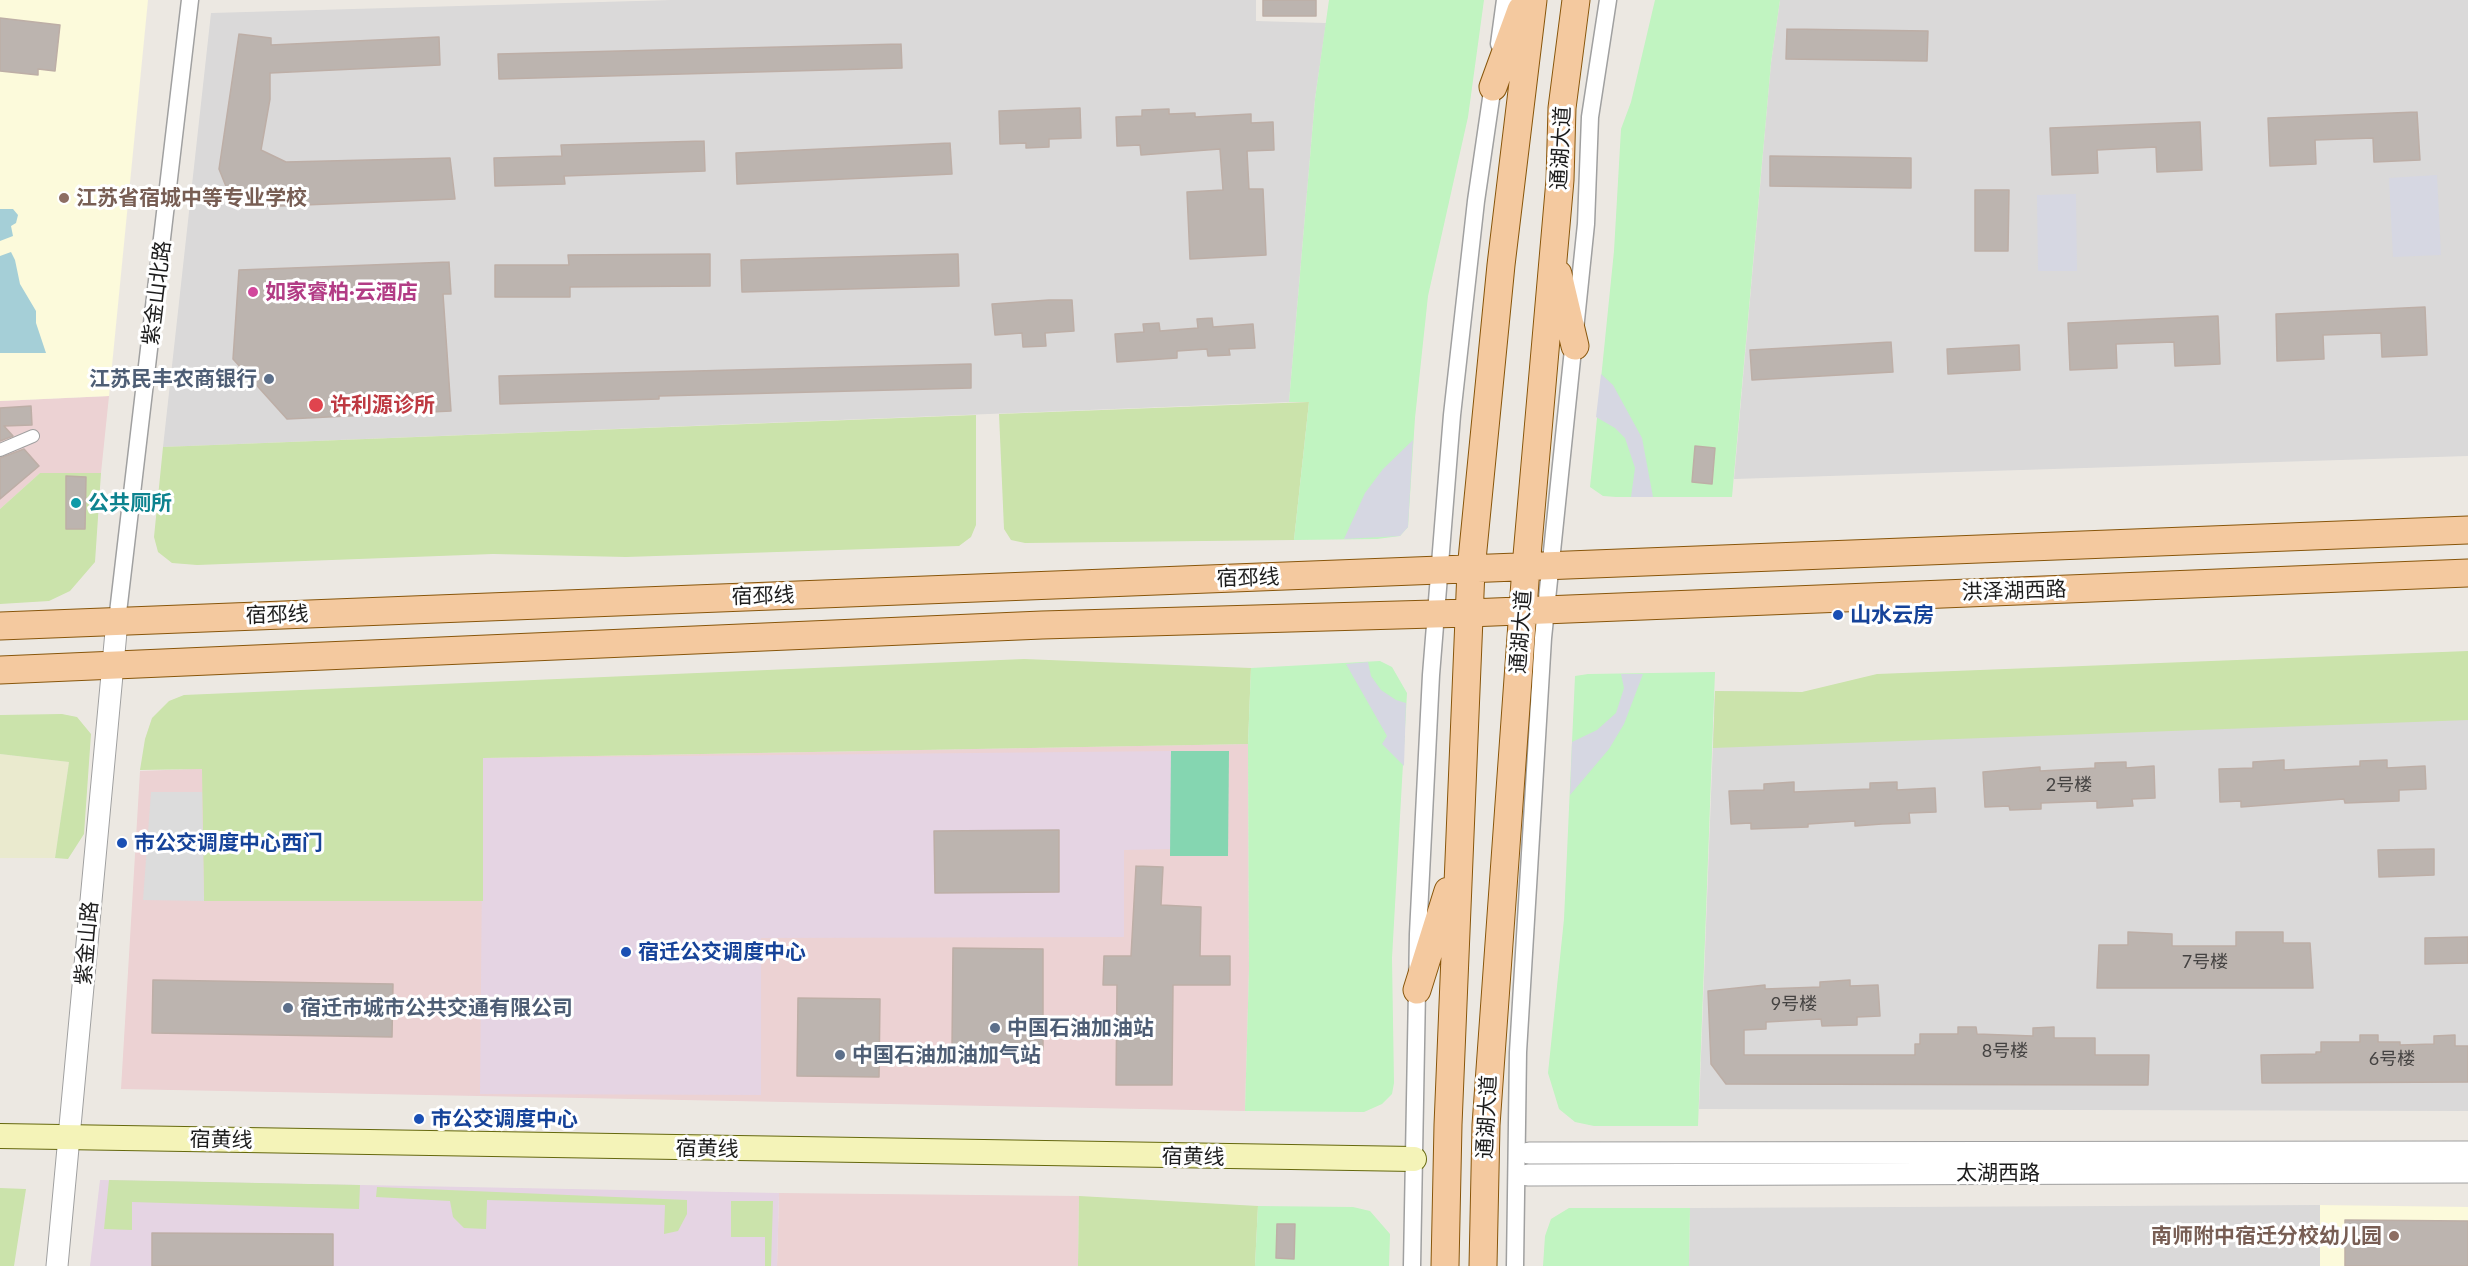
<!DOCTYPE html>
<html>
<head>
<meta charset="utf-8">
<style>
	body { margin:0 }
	canvas { display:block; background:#ece8e2 }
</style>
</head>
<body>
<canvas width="2468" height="1266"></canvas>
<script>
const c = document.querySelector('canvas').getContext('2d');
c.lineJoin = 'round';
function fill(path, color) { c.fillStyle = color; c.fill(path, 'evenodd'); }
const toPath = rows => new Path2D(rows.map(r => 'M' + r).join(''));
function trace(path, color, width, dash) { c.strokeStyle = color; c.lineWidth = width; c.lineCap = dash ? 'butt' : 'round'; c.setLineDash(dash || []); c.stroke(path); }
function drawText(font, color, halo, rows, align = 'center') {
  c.font = font + ' Lato,"Noto Sans SC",sans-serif'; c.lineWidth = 6; c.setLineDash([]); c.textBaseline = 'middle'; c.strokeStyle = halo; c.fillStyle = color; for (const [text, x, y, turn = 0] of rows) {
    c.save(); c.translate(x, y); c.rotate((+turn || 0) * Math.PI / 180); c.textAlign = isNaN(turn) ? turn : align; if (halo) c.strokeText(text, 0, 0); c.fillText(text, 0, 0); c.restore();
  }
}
fill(toPath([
	[672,0,1256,0,1256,21,1326,23,1315,99,1289,402,163,447,211,13],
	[1780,0,2468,0,2468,456,1734,479,1771,63],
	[2468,653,2468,1111,1699,1109,1715,691,1802,692],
	[2320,1205,2320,1266,1689,1266,1690,1208]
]), '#dad9d9');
fill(toPath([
	[109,396,101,473,40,473,0,509,0,401],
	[1248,744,1249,970,1245,1111,121,1089,140,771,483,758],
	[779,1193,1079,1196,1078,1266,777,1266]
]), '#ecd2d3');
fill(toPath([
	[1171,751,1171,849,1124,850,1124,937,761,938,761,1095,480,1094,483,758],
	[100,1180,779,1193,777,1266,90,1266]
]), '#e5d4e3');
fill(toPath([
	[0,0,148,0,109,396,0,401],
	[2320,1205,2468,1207,2468,1266,2320,1266]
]), '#fcfadb');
fill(toPath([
	[0,754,69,762,55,858,0,858]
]), '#eaeace');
fill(toPath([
	[1309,402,1294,540,1025,543,1011,540,1004,529,999,414],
	[976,415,976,525,971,537,959,546,626,557,493,554,197,565,172,563,158,552,154,537,163,447],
	[40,473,101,473,95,562,70,591,49,601,0,604,0,509],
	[2468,651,2468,720,1713,748,1715,691,1802,692,1877,674],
	[1024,659,1251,668,1248,744,483,758,483,901,204,901,202,769,140,770,145,739,152,718,169,701,184,695],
	[62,714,77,717,91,734,84,834,68,859,55,858,69,762,0,754,0,715],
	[109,1180,360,1185,359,1209,132,1202,132,1230,104,1229],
	[377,1187,687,1200,687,1214,678,1231,664,1234,665,1205,487,1200,486,1229,464,1228,453,1217,450,1201,376,1197],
	[0,1188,26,1189,14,1266,0,1266],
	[1079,1196,1258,1206,1255,1266,1078,1266],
	[731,1201,773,1201,771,1266,765,1266,765,1237,731,1237]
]), '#cbe3ab');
fill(toPath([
	[1329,0,1484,0,1468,117,1428,296,1415,418,1408,527,1400,536,1377,539,1294,540,1309,402,1289,402,1315,99],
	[1655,0,1780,0,1771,63,1732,497,1616,497,1603,496,1590,487,1614,251,1621,129,1631,102],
	[1380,661,1392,667,1407,693,1392,958,1394,1083,1392,1094,1382,1104,1364,1112,1245,1111,1249,970,1248,744,1251,668],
	[1715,672,1698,1126,1594,1126,1575,1122,1559,1109,1548,1073,1564,919,1575,676,1588,674],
	[1258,1206,1353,1207,1370,1211,1390,1234,1389,1266,1255,1266],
	[1569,1208,1690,1208,1689,1266,1543,1266,1545,1236,1551,1219]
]), '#c1f4c1');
fill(toPath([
	[1171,751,1229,751,1228,856,1170,856]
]), '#85d6b1');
fill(toPath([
	[151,792,202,792,204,901,143,900]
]), '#dcdcdc');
fill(toPath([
	[2437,175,2441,255,2393,257,2389,178],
	[2076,194,2077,271,2038,271,2037,195],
	[1601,374,1613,385,1642,438,1653,497,1631,497,1635,468,1625,438,1615,428,1596,417],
	[1413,440,1408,527,1400,536,1344,539,1365,493,1383,469],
	[1368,662,1371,676,1381,690,1396,700,1406,703,1404,766,1382,744,1387,736,1346,664],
	[1621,674,1643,674,1624,724,1609,749,1570,795,1572,742,1597,730,1616,713,1624,688]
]), '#d6d7e2');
fill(toPath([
	[0,209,13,209,18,215,16,223,11,226,13,236,0,241],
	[11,252,15,260,20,284,36,311,36,323,46,353,0,353,0,256]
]), '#a5cfd7');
const building = toPath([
	[1263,0,1316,0,1316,16,1263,16,1263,0],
	[0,18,60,25,55,71,38,69,38,75,0,71,0,18],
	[1787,29,1928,31,1927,61,1786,59,1787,29],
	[239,34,271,38,271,45,439,37,440,65,270,73,270,99,261,150,286,162,450,158,455,199,254,207,227,189,219,169,239,34],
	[901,44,902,68,499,79,498,54,901,44],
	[1080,108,1081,138,1049,139,1049,147,1026,148,1026,143,1000,144,999,111,1080,108],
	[1169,109,1169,114,1195,113,1195,117,1251,114,1251,123,1273,122,1274,150,1247,151,1249,189,1263,189,1266,255,1190,259,1187,192,1223,190,1220,149,1141,155,1140,145,1117,146,1116,117,1142,116,1142,110,1169,109],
	[2417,112,2420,160,2374,162,2373,138,2315,140,2316,164,2270,166,2268,118,2417,112],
	[2200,122,2202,170,2157,172,2156,147,2097,150,2098,173,2052,175,2050,128,2200,122],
	[704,141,705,171,564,176,565,184,495,186,494,158,562,156,561,145,704,141],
	[950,143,952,174,737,184,736,153,950,143],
	[1770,156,1911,158,1911,188,1770,186,1770,156],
	[1975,190,2009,190,2008,251,1975,251,1975,190],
	[710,254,710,286,570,287,570,297,495,297,495,265,569,265,568,255,710,254],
	[958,254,959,286,742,292,741,260,958,254],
	[449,262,451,294,443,294,451,411,287,419,233,359,239,270,449,262],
	[1049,300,1072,300,1074,331,1045,333,1046,346,1023,347,1022,333,995,335,992,304,1049,300],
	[2425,307,2427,355,2382,357,2381,333,2323,335,2324,359,2277,361,2276,314,2425,307],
	[2218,316,2220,364,2175,366,2174,342,2116,344,2117,368,2070,370,2068,323,2218,316],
	[1212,318,1213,327,1253,324,1255,348,1229,349,1230,355,1208,356,1207,349,1177,351,1177,358,1117,362,1115,334,1144,332,1143,324,1159,323,1160,331,1198,328,1197,319,1212,318],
	[1891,342,1893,372,1752,380,1750,350,1891,342],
	[2019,345,2020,370,1948,374,1947,349,2019,345],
	[971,364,971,388,659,396,659,399,500,404,499,376,971,364],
	[31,406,32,425,4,426,13,436,0,441,0,408,31,406],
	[1695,446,1715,448,1712,484,1692,482,1695,446],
	[24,449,39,466,0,499,0,458,24,449],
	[66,476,86,477,85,529,66,529,66,476],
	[2284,760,2284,770,2360,766,2360,761,2387,760,2387,768,2425,766,2426,789,2399,790,2399,801,2345,803,2344,799,2241,807,2241,801,2220,802,2219,769,2253,768,2253,762,2284,760],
	[2126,762,2126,768,2154,766,2155,798,2132,799,2133,806,2097,808,2097,801,2041,803,2041,809,2010,810,2009,806,1985,807,1983,772,2040,767,2040,771,2095,768,2095,763,2126,762],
	[1794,782,1794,792,1870,789,1870,783,1897,782,1897,790,1935,788,1936,812,1909,813,1910,823,1882,824,1855,826,1855,821,1808,824,1808,827,1751,829,1751,823,1731,824,1729,791,1764,790,1764,784,1794,782],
	[1059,830,1059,892,935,893,934,831,1059,830],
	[2434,849,2434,875,2379,877,2378,850,2434,849],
	[1136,866,1163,867,1161,905,1201,907,1200,956,1230,956,1230,985,1173,985,1172,1085,1116,1085,1117,985,1103,985,1104,956,1131,956,1136,866],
	[2128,932,2172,934,2172,946,2236,946,2236,932,2283,932,2283,943,2310,943,2313,988,2097,988,2099,945,2128,945,2128,932],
	[2468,937,2468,963,2425,964,2425,938,2468,937],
	[953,948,1043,949,1043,1050,952,1048,953,948],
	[153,980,393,984,392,1037,152,1033,153,980],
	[1850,980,1850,986,1878,985,1880,1016,1857,1017,1857,1025,1822,1026,1821,1019,1766,1022,1766,1029,1744,1030,1744,1055,1915,1055,1915,1044,1920,1044,1920,1034,1958,1034,1958,1027,1976,1027,1977,1034,2033,1036,2033,1028,2054,1027,2054,1038,2095,1038,2095,1055,2149,1055,2148,1085,1726,1084,1711,1064,1708,991,1765,985,1765,989,1820,987,1820,982,1850,980],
	[798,998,880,999,879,1077,797,1076,798,998],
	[2360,1035,2378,1035,2378,1042,2400,1042,2400,1045,2434,1044,2434,1036,2455,1035,2455,1046,2468,1046,2468,1082,2262,1083,2261,1055,2316,1054,2316,1052,2321,1052,2321,1042,2360,1042,2360,1035],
	[2345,1220,2468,1221,2468,1266,2345,1266,2345,1220],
	[1277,1224,1295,1224,1294,1259,1276,1258,1277,1224],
	[152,1233,333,1234,333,1266,152,1266,152,1233]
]);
fill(building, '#bcb4af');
trace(building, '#bdaea6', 1.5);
const pedestrian = toPath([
	[0,450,33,436]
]);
const minor = toPath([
	[1499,44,1505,0],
	[117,621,190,0],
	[1412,1266,1418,934,1431,675,1452,415,1476,201,1494,78],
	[1515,1266,1518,1052,1543,638,1586,224,1590,117,1608,0]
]);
const tertiary = toPath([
	[1529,1153,2468,1152],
	[1528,1175,2468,1172],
	[57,1266,117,621]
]);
const secondary = toPath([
	[0,1136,1414,1159]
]);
const primary = toPath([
	[1493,87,1521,10],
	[1558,274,1575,346],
	[0,626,2468,530],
	[0,670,1042,625,1469,613,2468,573],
	[1417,990,1448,891],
	[1445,1266,1448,1125,1471,570,1501,265,1533,0],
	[1483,1266,1486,1125,1526,567,1560,180,1562,108,1576,0]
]);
trace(pedestrian, '#a0a0a0', 14);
trace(minor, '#a0a0a0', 19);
trace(tertiary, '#a0a0a0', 23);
trace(secondary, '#65680d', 26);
trace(primary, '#88560b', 29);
trace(pedestrian, '#fff', 12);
trace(minor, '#fff', 16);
trace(tertiary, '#fff', 21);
trace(secondary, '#f4f3b8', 24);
trace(primary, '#f4c99f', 27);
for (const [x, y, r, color] of [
	[64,198,6,"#8d6e63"],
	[253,292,6,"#d1479c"],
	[269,379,6,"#5c6f8a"],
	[316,405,8,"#e0444e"],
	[76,503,6,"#0f9aa8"],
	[1838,615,6,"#1a4fb4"],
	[122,843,6,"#1a4fb4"],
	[626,952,6,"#1a4fb4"],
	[288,1008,6,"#5c6f8a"],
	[995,1028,6,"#5c6f8a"],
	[840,1055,6,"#5c6f8a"],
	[419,1119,6,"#1a4fb4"],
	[2394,1236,6,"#8d6e63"]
]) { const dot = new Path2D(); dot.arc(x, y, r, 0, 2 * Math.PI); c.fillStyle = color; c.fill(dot); trace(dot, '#fff', 2); }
drawText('18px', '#444241', null, [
	["2号楼",2069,785],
	["7号楼",2205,962],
	["9号楼",1794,1004],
	["8号楼",2005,1051],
	["6号楼",2392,1059]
]);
drawText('21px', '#1c1c1c', '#fff', [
	["通湖大道",1561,148,-87],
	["紫金山北路",157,293,-83],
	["宿邳线",1248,578,-2],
	["洪泽湖西路",2014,591,-2],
	["宿邳线",763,596,-2],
	["宿邳线",277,615,-2],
	["通湖大道",1521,632,-86],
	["紫金山路",87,943,-85],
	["通湖大道",1487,1117,-87],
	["宿黄线",221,1140,1],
	["宿黄线",707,1149,1],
	["宿黄线",1193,1157,1],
	["太湖西路",1998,1173]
]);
drawText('bold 21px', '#785e54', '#fff', [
	["江苏省宿城中等专业学校",76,198],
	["南师附中宿迁分校幼儿园",2382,1236,"right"]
], 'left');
drawText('bold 21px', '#b23c85', '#fff', [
	["如家睿柏·云酒店",265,292]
], 'left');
drawText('bold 21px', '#4e5e75', '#fff', [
	["江苏民丰农商银行",257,379,"right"],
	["宿迁市城市公共交通有限公司",300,1008],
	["中国石油加油站",1007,1028],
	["中国石油加油加气站",852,1055]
], 'left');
drawText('bold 21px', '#be3a42', '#fff', [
	["许利源诊所",330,405]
], 'left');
drawText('bold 21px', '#0d838f', '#fff', [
	["公共厕所",88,503]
], 'left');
drawText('bold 21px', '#164399', '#fff', [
	["山水云房",1850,615],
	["市公交调度中心西门",134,843],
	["宿迁公交调度中心",638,952],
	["市公交调度中心",431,1119]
], 'left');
</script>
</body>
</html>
